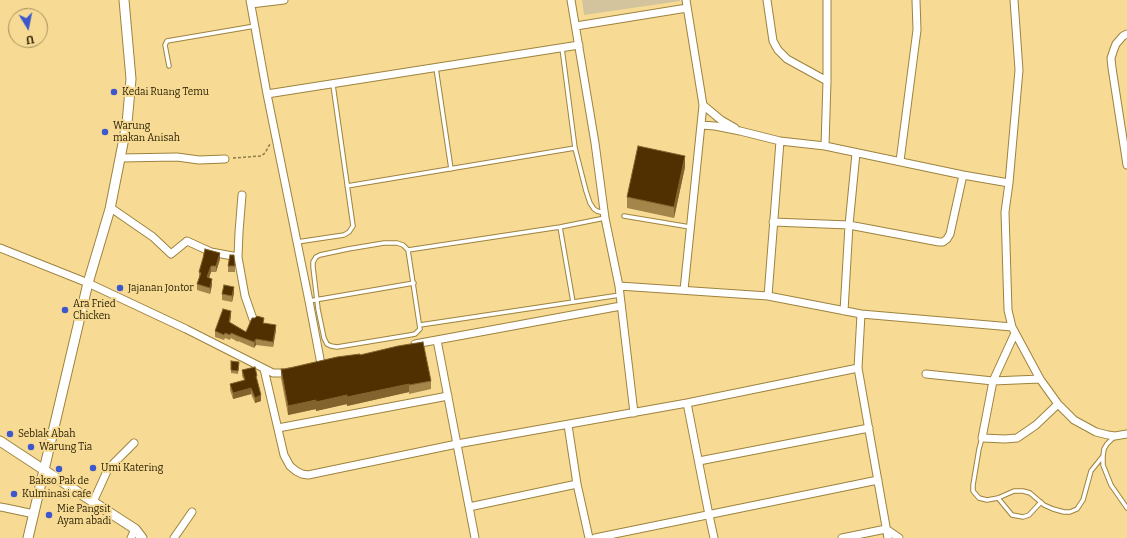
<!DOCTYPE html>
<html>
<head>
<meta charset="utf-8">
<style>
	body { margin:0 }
	#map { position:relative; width:1127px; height:538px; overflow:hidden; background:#f7db95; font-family:Bitter,serif }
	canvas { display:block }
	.north { position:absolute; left:8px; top:8px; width:40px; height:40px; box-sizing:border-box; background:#f7db95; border:1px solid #a5905b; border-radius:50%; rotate:170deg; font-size:11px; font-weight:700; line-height:16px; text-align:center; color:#2a2003 }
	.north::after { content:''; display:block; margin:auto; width:14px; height:18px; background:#3d58cb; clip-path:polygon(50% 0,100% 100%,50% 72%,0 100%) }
</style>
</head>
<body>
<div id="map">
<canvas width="1127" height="538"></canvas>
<div class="north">U</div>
</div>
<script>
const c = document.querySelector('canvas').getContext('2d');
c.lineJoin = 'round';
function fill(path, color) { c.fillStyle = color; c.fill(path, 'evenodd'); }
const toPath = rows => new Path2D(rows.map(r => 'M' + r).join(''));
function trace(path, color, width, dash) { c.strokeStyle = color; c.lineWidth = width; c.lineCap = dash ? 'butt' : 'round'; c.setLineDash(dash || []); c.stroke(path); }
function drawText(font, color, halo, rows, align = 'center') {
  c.font = font + ' Bitter,serif'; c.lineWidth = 4; c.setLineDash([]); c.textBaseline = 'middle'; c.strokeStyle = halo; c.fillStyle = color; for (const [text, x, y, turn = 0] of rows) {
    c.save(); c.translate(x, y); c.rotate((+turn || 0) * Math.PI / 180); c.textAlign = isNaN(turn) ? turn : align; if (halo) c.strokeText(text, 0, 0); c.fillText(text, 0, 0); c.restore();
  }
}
fill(toPath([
	[582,0,680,0,680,1,584,15]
]), '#d4c49d');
const service = toPath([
	[562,48,575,148,586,191,590,203,594,209,597,211,604,213],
	[169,66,165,45,167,41,255,26],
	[436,68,451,169],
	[347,186,575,148],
	[624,216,690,227],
	[560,227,573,302],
	[297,242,344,235,349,232,353,226,333,85],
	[384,243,397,243,403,245,408,250,420,329,415,334,410,335,337,347,331,346,327,344,324,338,318,309,313,267,313,262,316,257,320,255,348,249,384,243],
	[408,250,560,227,605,218],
	[309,301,414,283],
	[420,325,620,295],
	[1115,436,1107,444,1104,449,1103,456,1103,465,1111,485,1127,508],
	[982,438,979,449,973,485,973,491,979,498,987,500,998,498,1014,491,1023,491,1030,493,1044,505,1053,509,1064,512,1070,512,1077,509,1083,500,1091,471,1103,456],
	[998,498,1012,515,1023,517,1029,515,1041,502]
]);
const minor = toPath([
	[250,0,267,94,309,301,321,364],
	[571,0,595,143,605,218,619,286,634,413],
	[767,0,773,41,778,50,787,59,827,81],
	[1014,0,1019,70,1009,183,1005,212,1008,310,1012,327,1040,379,1058,404,1074,420,1096,432,1108,435,1115,436,1127,434],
	[251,4,284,0],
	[576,26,687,8],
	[1127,34,1123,36,1116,44,1114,49,1111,58,1112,68,1127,165],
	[267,94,579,45],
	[703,105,721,120,735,128],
	[701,125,715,126,740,131,780,141,825,146,963,175,1009,183],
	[825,146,827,81,827,0],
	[120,158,177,157,199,160,225,159],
	[900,161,917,30,916,0],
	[111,208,153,237,171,254,187,241,211,252,238,257,239,232,242,195],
	[773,222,849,225,939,242,943,242,947,239,950,234,963,175],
	[0,248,88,283,186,329,273,373,284,373,290,372],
	[238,257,245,296,253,319],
	[619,286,768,296,861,314,1012,327],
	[684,290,703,105,686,0],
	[768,296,780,141],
	[844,311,849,225,856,153],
	[861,314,858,368,888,538],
	[437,340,475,538],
	[415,344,621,306],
	[264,369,284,455,290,466,296,471,302,474,308,475,457,444,687,403,858,368],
	[926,374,993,381,1015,333],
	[1040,379,993,381,982,438,1005,439,1017,438,1036,425,1058,404],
	[687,403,709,515,714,538],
	[568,425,577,484,589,538],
	[278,428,448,396],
	[699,461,869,428],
	[93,502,108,469,134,443],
	[0,507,6,508,34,514],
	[469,507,577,484],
	[131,538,135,529],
	[174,538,192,512],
	[595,538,878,480],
	[842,538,886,529,899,538]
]);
const tertiary = toPath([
	[0,441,44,470,135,529,142,538],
	[28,538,88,283,110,209,127,123,131,79,124,0]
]);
trace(service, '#9d833e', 5.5);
trace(minor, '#9d833e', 9);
trace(tertiary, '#9d833e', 11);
trace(toPath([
	[233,158,261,156,265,153,270,144]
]), '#8e7b4a', 1.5, [3, 2]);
trace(service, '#fff', 3.5);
trace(minor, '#fff', 7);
trace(tertiary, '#fff', 9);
fill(toPath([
	[685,167,674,218,627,208,627,197],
	[220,259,216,272,211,272,209,278,212,285,210,294,197,290,197,284,199,278,199,272],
	[228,266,235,266,235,272,228,272],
	[234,293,232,302,222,300,222,294],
	[231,316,230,322,246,332,264,323,276,330,273,347,256,345,254,348,238,341,238,342,231,338,230,340,225,338,224,340,215,337,215,331],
	[360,355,431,381,431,389,409,394,409,392,347,406,347,404,316,411,316,409,288,415,281,378,281,369,285,369],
	[239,365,238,374,231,373,231,370],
	[242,370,257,380,261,401,255,403,251,394,233,399,230,390,230,384,244,380,242,376]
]), '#a4854a');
fill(toPath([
	[685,156,685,167,674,218,674,207],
	[220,253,220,259,216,272,216,266],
	[211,266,211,272,207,283,207,277],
	[212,279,212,285,210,294,210,288],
	[234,287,234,293,232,302,232,296],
	[231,311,231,316,229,327,229,322],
	[276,325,276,330,273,347,273,342],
	[256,339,256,345,254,348,254,342],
	[409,384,409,392,347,406,347,397],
	[251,388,251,394,233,399,233,393],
	[261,395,261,401,255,403,255,398],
	[347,395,347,404,316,411,316,402],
	[316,400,316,409,288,415,288,406]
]), '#82632d');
const building = toPath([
	[638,146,685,156,674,207,627,197,638,146],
	[205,249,220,253,216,266,211,266,207,277,212,279,210,288,197,284,201,273,199,272,203,258,205,249],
	[230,255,234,255,235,266,228,266,230,255],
	[224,285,234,287,232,296,222,294,224,285],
	[223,309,231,311,229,322,246,332,252,318,255,318,257,316,264,318,263,323,276,325,273,342,256,339,254,342,238,336,231,333,230,335,225,333,224,335,215,331,223,309],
	[423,342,431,381,409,385,409,384,347,397,347,395,316,402,316,400,288,406,281,369,285,369,337,357,360,354,360,355,398,346,423,342],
	[231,361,239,362,238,371,231,370,231,361],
	[255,367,257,376,256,376,261,395,255,398,251,388,233,393,230,384,245,380,242,370,255,367]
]);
fill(building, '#502f00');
trace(building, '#82632d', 1);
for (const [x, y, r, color] of [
	[114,92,4,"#3d58cb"],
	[105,132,4,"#3d58cb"],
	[120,288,4,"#3d58cb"],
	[65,310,4,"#3d58cb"],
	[10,434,4,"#3d58cb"],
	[31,447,4,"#3d58cb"],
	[93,468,4,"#3d58cb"],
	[59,469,4,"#3d58cb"],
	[14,494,4,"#3d58cb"],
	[49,515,4,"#3d58cb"]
]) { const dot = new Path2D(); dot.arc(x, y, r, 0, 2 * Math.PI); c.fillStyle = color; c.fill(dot); trace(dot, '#f7db95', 1.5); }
drawText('10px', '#2a2003', '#f7db95', [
	["Kedai Ruang Temu",122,92],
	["Warung",113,126],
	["makan Anisah",113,138],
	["Jajanan Jontor",128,288],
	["Ara Fried",73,304],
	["Chicken",73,316],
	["Seblak Abah",18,434],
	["Warung Tia",39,447],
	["Umi Katering",101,468],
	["Bakso Pak de",59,481,"center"],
	["Kulminasi cafe",22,494],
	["Mie Pangsit",57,509],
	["Ayam abadi",57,521]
], 'left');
</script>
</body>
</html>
